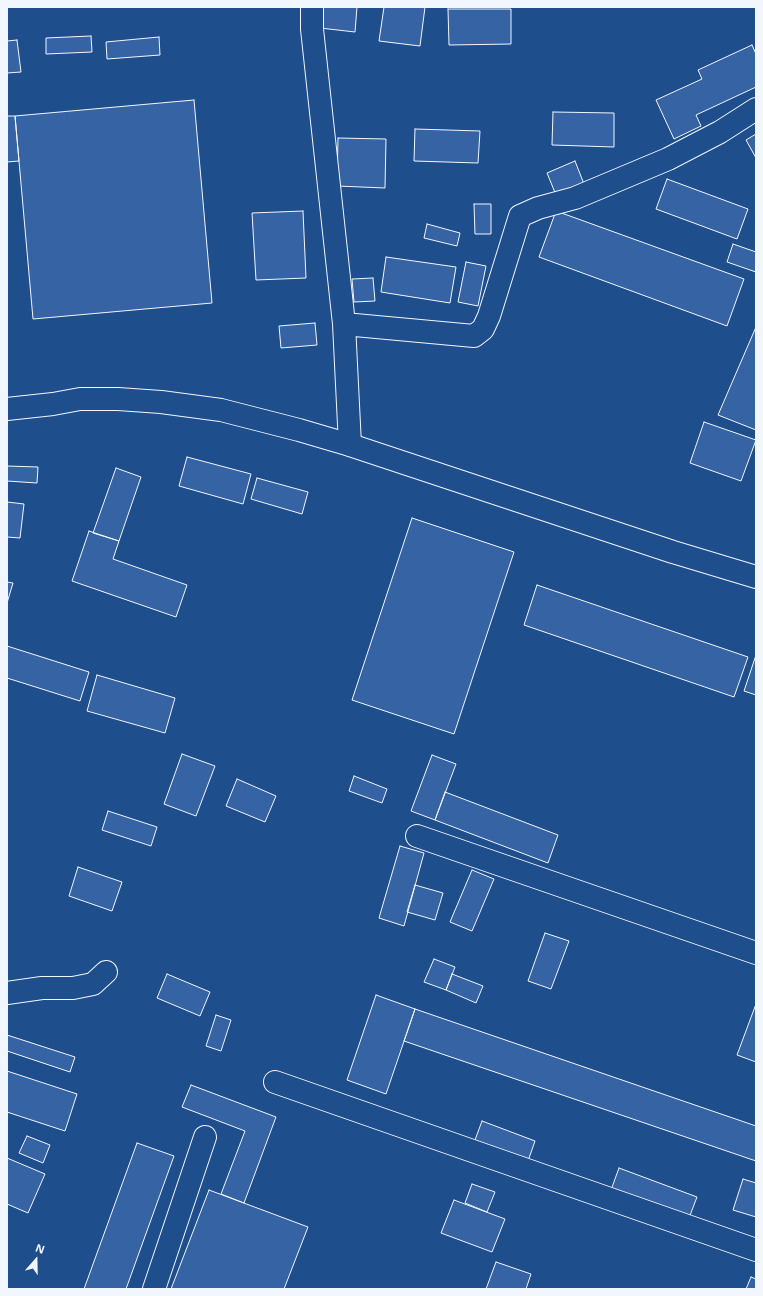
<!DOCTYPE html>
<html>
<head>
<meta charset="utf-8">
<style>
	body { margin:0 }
	#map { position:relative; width:763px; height:1296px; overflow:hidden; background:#1f4e8c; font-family:"Open Sans",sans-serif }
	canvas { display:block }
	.frame { position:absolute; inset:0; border:8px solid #f2f6ff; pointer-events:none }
	.north { position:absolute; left:16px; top:1240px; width:40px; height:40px; -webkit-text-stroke:3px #1f4e8c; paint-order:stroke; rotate:20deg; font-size:11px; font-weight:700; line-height:16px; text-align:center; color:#f2f6ff }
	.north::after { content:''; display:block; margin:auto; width:14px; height:18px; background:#f2f6ff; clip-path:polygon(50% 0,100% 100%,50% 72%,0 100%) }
</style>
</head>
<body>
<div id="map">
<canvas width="763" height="1296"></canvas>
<div class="frame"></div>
<div class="north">N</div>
</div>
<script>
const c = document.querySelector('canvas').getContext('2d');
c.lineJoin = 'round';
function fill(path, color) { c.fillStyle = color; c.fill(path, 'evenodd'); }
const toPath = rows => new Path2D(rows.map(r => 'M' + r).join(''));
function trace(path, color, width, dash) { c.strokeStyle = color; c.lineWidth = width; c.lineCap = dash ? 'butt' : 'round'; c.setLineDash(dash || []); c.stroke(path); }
const building = toPath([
	[322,7,357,7,355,32,320,28,322,7],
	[384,7,425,7,420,46,379,41,384,7],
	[448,9,511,9,511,44,449,45,448,9],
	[91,36,92,52,46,54,46,38,91,36],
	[159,37,160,55,107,59,106,42,159,37],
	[17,40,21,72,7,73,7,41,17,40],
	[752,45,756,54,756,87,696,115,701,126,674,139,656,100,702,79,698,70,752,45],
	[194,100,212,303,33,319,15,116,194,100],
	[553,112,614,113,614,147,552,145,553,112],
	[7,116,15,116,19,161,7,162,7,116],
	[415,129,480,131,478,163,414,161,415,129],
	[756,134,756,158,746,140,756,134],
	[338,138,386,139,385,188,337,186,338,138],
	[575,161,584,184,556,195,547,173,575,161],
	[667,179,748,209,737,239,656,209,667,179],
	[474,204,491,204,491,234,475,234,474,204],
	[303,211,306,278,256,280,252,213,303,211],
	[556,211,744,279,727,326,539,257,556,211],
	[427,224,460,233,457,246,424,238,427,224],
	[733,244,756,252,756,272,727,262,733,244],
	[386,257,456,267,450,303,381,292,386,257],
	[466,262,486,266,478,306,458,302,466,262],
	[373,278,375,301,354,302,352,279,373,278],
	[315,323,317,345,281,348,279,326,315,323],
	[756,327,756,430,718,415,756,327],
	[704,422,756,440,741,481,690,463,704,422],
	[187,457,251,474,243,504,179,486,187,457],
	[7,466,38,467,37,483,7,481,7,466],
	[116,468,141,477,119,541,93,533,116,468],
	[257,478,308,492,302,514,251,499,257,478],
	[7,502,24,504,20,538,7,537,7,502],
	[412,518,514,552,454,734,352,700,412,518],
	[89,531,119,541,113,559,187,585,176,617,72,581,89,531],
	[7,582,13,583,7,603,7,582],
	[537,585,748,657,734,697,524,625,537,585],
	[7,646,89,672,80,701,7,678,7,646],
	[755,658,756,659,756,695,744,691,755,658],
	[97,675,175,698,165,733,87,711,97,675],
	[182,754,215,766,196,816,164,804,182,754],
	[432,755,456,764,435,820,411,811,432,755],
	[354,776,387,789,382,803,349,791,354,776],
	[237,779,276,796,265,822,226,806,237,779],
	[445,792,558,835,548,863,435,820,445,792],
	[108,811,157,827,151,846,102,830,108,811],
	[400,846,424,853,404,926,379,918,400,846],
	[78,867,122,882,112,911,69,896,78,867],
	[472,870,494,879,472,931,450,922,472,870],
	[415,885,443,893,435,920,407,912,415,885],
	[545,933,569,941,551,989,528,981,545,933],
	[434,959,455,967,446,990,424,982,434,959],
	[167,974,210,992,200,1016,157,998,167,974],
	[452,974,483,986,476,1003,446,990,452,974],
	[376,995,415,1009,386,1094,347,1080,376,995],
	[756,1004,756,1062,737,1055,756,1004],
	[415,1009,756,1126,756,1161,404,1041,415,1009],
	[216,1015,231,1020,221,1051,206,1046,216,1015],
	[7,1035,75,1057,70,1072,7,1051,7,1035],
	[7,1071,77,1094,65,1131,7,1112,7,1071],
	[191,1085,276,1117,244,1203,221,1194,245,1131,182,1107,191,1085],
	[482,1121,535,1141,528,1161,475,1140,482,1121],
	[27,1136,50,1145,43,1163,19,1153,27,1136],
	[137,1143,174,1156,126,1289,84,1289,137,1143],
	[7,1158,45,1174,28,1213,7,1204,7,1158],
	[619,1168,697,1197,689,1218,611,1190,619,1168],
	[743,1179,756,1183,756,1217,733,1210,743,1179],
	[472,1184,495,1192,487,1212,465,1203,472,1184],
	[209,1190,308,1227,284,1289,171,1289,209,1190],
	[454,1200,505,1219,492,1252,441,1233,454,1200],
	[496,1262,531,1274,526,1289,486,1289,496,1262],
	[751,1277,756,1279,756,1289,746,1289,751,1277]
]);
fill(building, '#3563a3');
trace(building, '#f2f6ff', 1);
const street = toPath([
	[312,7,312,29,344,324,350,445],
	[344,324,474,336,483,329,489,316,520,216,538,208,575,198,668,159,720,132,756,109],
	[417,836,756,953],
	[7,993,42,988,73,988,93,984,106,972],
	[275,1082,756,1250],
	[154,1289,205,1137]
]);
const secondary = toPath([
	[7,409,53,404,80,399,118,399,161,402,221,410,299,430,350,445,673,552,756,577]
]);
trace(street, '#f2f6ff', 24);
trace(secondary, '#f2f6ff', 24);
trace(street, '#1f4e8c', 22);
trace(secondary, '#1f4e8c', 22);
</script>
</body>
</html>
